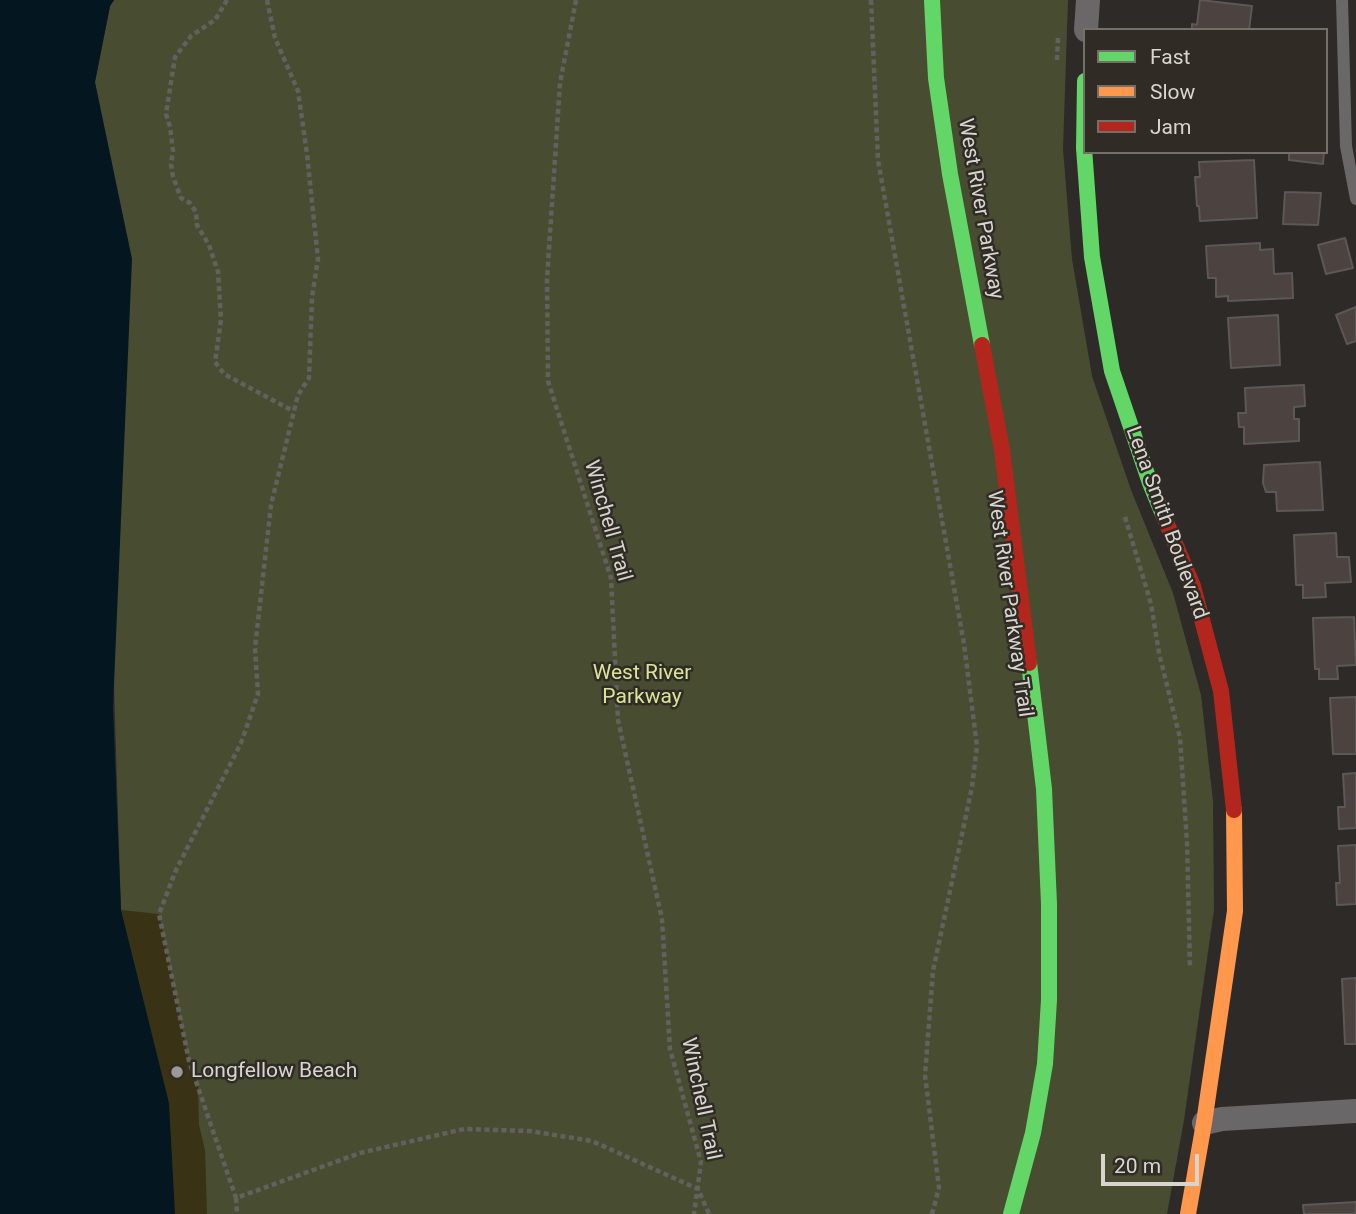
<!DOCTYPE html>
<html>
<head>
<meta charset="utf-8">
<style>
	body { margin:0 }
	#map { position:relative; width:1356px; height:1214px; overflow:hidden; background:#2d2a27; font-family:Roboto,sans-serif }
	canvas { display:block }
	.legend { position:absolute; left:1083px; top:28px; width:245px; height:126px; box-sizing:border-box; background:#302b24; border:2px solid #736f69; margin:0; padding:9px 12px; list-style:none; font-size:21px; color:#d8d5d1 }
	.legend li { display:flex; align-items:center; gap:14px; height:35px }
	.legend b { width:35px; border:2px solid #736f69 }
	.scale { position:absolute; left:1101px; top:1154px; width:98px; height:32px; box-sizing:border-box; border:4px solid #d8d5d1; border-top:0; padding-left:9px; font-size:21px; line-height:24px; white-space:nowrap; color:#d8d5d1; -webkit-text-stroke:5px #302b24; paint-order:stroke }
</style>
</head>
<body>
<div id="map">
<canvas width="1356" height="1214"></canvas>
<ul class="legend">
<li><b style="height:9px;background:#63d668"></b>Fast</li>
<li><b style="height:9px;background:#ff974d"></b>Slow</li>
<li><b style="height:9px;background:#b3261e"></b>Jam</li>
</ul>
<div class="scale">20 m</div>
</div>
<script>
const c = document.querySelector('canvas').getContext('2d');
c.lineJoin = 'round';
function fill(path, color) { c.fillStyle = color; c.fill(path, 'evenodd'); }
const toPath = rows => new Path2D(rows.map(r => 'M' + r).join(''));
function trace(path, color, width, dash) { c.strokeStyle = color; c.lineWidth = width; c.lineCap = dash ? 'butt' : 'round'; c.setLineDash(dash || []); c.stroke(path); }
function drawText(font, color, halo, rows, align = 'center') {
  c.font = font + ' Roboto,sans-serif'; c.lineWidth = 5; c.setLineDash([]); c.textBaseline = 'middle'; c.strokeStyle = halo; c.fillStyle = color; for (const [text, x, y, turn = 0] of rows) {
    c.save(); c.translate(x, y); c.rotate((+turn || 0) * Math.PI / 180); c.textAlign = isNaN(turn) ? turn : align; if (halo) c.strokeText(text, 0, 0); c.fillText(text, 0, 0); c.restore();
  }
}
fill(toPath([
	[114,0,1068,0,1063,149,1072,259,1092,376,1131,490,1173,593,1201,695,1213,801,1214,910,1184,1120,1167,1214,175,1214,169,1103,121,910,95,82,110,6]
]), '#484d32');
fill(toPath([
	[121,910,159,914,189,1061,198,1084,199,1125,205,1150,207,1214,175,1214,169,1103]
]), '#393215');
fill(toPath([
	[0,0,114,0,110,6,95,82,132,259,113,708,121,910,169,1103,175,1214,0,1214]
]), '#041721');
const building = toPath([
	[1200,0,1252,6,1249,30,1192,30,1192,24,1197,25,1200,0],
	[1289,152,1324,152,1323,164,1289,160,1289,152],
	[1254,160,1257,218,1200,221,1199,206,1197,206,1195,177,1200,177,1199,162,1254,160],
	[1285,192,1321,193,1318,225,1283,224,1285,192],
	[1345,238,1353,268,1326,274,1318,245,1345,238],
	[1260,243,1260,250,1273,249,1274,274,1292,273,1293,298,1228,301,1228,296,1216,297,1216,278,1208,278,1206,246,1260,243],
	[1356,307,1356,341,1347,344,1336,315,1356,307],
	[1278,315,1280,365,1231,368,1228,318,1278,315],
	[1304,385,1305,406,1294,407,1294,419,1299,419,1299,441,1244,444,1244,427,1239,427,1238,413,1246,413,1245,388,1304,385],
	[1320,462,1323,510,1277,511,1276,492,1266,492,1263,483,1264,465,1320,462],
	[1336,533,1337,557,1349,557,1351,582,1325,583,1326,597,1303,598,1303,585,1296,585,1294,535,1336,533],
	[1354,617,1356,665,1337,666,1338,679,1319,679,1319,669,1315,669,1313,618,1354,617],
	[1356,697,1356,754,1333,754,1330,698,1356,697],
	[1356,773,1356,828,1339,829,1338,807,1345,807,1343,774,1356,773],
	[1356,845,1356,904,1337,905,1336,883,1340,883,1338,846,1356,845],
	[1356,978,1356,1044,1345,1044,1342,979,1356,978],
	[1356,1202,1356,1214,1304,1214,1303,1205,1356,1202]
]);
fill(building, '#4c423f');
trace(building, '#5b5856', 2);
trace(toPath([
	[227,0,215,20,191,36,175,57,166,114,170,127,173,151,171,164,173,177,181,198,190,203,196,212,197,225,209,245,218,272,221,320,215,362,224,374,293,411],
	[267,0,275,38,298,91,307,154,318,259,312,297,309,378,298,395,271,505,255,648,258,694,241,743,176,870,159,914,189,1061,236,1198,360,1153,464,1129,530,1131,592,1141,698,1189,709,1214],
	[576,0,560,83,547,279,548,381,611,578,618,720,662,919,670,1049,701,1162,694,1214],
	[871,0,878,160,964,644,977,746,972,787,933,971,925,1075,939,1188,932,1214],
	[1057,60,1058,37],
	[1125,517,1151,604,1159,653,1180,738,1187,842,1190,967],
	[236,1198,237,1214]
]), '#63615f', 4.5, [5, 3.5]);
trace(toPath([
	[1342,0,1346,146,1356,199]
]), '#696767', 12);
trace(toPath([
	[1086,30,1088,0],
	[1204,1123,1222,1119,1356,1111]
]), '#696767', 24);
trace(toPath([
	[932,0,936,78,950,174,982,345],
	[1085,81,1084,148,1092,257,1112,371,1150,483,1164,517],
	[1011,1214,1033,1133,1045,1064,1049,1000,1049,904,1044,789,1029,663]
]), '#63d668', 16);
trace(toPath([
	[1188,1214,1204,1123,1235,911,1234,810]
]), '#ff974d', 16);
trace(toPath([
	[982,345,1002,450,1029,663],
	[1164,517,1193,586,1221,691,1234,810]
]), '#b3261e', 16);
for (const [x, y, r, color] of [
	[177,1072,7,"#9c9996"]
]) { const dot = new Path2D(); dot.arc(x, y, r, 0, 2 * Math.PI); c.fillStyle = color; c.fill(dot); trace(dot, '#302b24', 2.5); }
drawText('21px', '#d8d5d1', '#302b24', [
	["West River Parkway",980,209,80],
	["Winchell Trail",607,521,74],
	["Lena Smith Boulevard",1166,523,70],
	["West River Parkway Trail",1009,604,82],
	["Winchell Trail",700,1099,78]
]);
drawText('21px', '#d8e599', '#302b24', [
	["West River",642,674],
	["Parkway",642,698]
]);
drawText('21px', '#d8d5d1', '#302b24', [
	["Longfellow Beach",191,1072]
], 'left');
</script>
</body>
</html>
